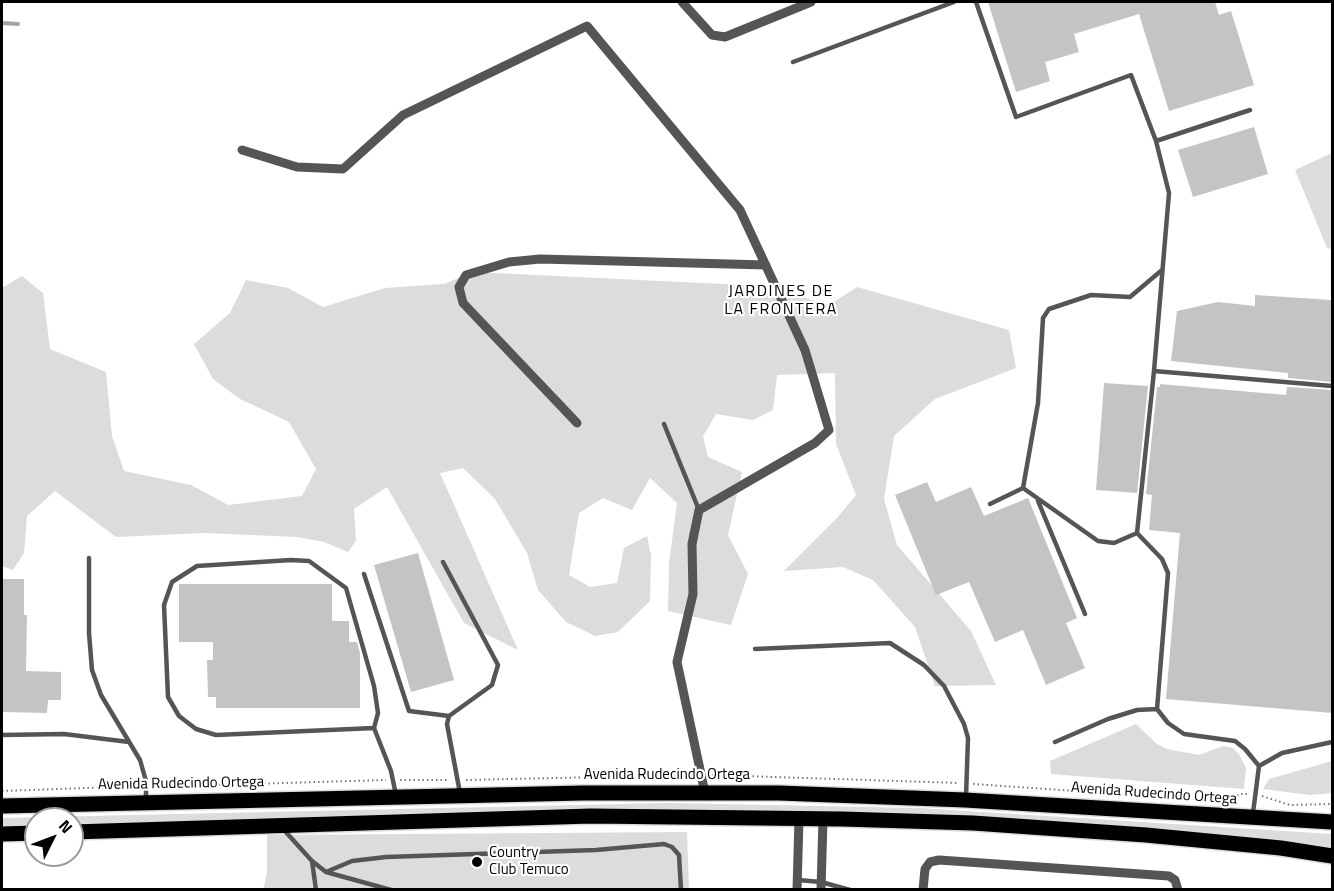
<!DOCTYPE html>
<html>
<head>
<meta charset="utf-8">
<style>
	body { margin:0 }
	#map { position:relative; width:1334px; height:891px; overflow:hidden; background:#fff; font-family:"Titillium Web",sans-serif }
	canvas { display:block }
	.frame { position:absolute; inset:0; border:3px solid #000; pointer-events:none }
	.north { position:absolute; left:24px; top:807px; width:60px; height:60px; box-sizing:border-box; background:#fff; border:2px solid #999; border-radius:50%; rotate:48deg; font-size:16px; font-weight:700; line-height:24px; text-align:center; color:#000 }
	.north::after { content:''; display:block; margin:auto; width:21px; height:27px; background:#000; clip-path:polygon(50% 0,100% 100%,50% 72%,0 100%) }
</style>
</head>
<body>
<div id="map">
<canvas width="1334" height="891"></canvas>
<div class="frame"></div>
<div class="north">N</div>
</div>
<script>
const c = document.querySelector('canvas').getContext('2d');
c.lineJoin = 'round';
function fill(path, color) { c.fillStyle = color; c.fill(path, 'evenodd'); }
const toPath = rows => new Path2D(rows.map(r => 'M' + r).join(''));
function trace(path, color, width, dash) { c.strokeStyle = color; c.lineWidth = width; c.lineCap = dash ? 'butt' : 'round'; c.setLineDash(dash || []); c.stroke(path); }
function drawText(font, color, halo, rows, align = 'center') {
  c.font = font + ' "Titillium Web",sans-serif'; c.lineWidth = 4.5; c.setLineDash([]); c.textBaseline = 'middle'; c.strokeStyle = halo; c.fillStyle = color; for (const [text, x, y, turn = 0] of rows) {
    c.save(); c.translate(x, y); c.rotate((+turn || 0) * Math.PI / 180); c.textAlign = isNaN(turn) ? turn : align; if (halo) c.strokeText(text, 0, 0); c.fillText(text, 0, 0); c.restore();
  }
}
fill(toPath([
	[1332,153,1332,249,1327,248,1295,170],
	[473,272,765,286,829,305,857,287,1009,330,1016,368,935,399,894,436,884,499,897,545,971,631,996,685,935,686,915,627,873,580,843,567,784,571,837,518,856,495,836,444,835,373,777,375,773,410,753,420,716,414,703,436,708,457,742,472,728,535,748,574,731,625,668,611,669,563,677,503,650,478,632,510,603,498,579,513,569,575,590,587,617,583,624,548,647,536,651,555,650,601,618,632,595,636,566,622,538,590,527,553,495,499,463,468,440,473,518,650,464,623,387,487,354,509,356,541,348,552,324,542,297,537,205,533,116,537,55,491,27,516,24,553,13,570,2,566,2,288,22,276,43,293,50,349,106,372,112,436,124,471,191,485,228,505,302,496,316,469,289,422,240,399,213,379,194,344,230,313,246,280,288,288,323,307,385,288,444,284],
	[1136,724,1157,744,1167,749,1199,755,1223,746,1233,748,1239,754,1246,768,1244,789,1051,774,1050,761],
	[1332,761,1332,793,1310,795,1263,789,1269,779],
	[667,803,920,808,1332,834,1332,851,920,816,72,826,72,819,36,819,36,827,2,828,2,818],
	[687,832,689,889,263,890,267,873,267,835]
]), '#dcdcdc');
trace(toPath([
	[2,23,18,24]
]), '#a3a3a3', 4);
fill(toPath([
	[988,2,1215,2,1219,15,1231,11,1254,85,1169,111,1139,14,1074,34,1079,52,1045,62,1050,81,1016,92],
	[1254,127,1268,174,1193,197,1178,150],
	[1255,295,1332,300,1332,382,1288,378,1288,373,1171,361,1177,311,1218,302,1255,306],
	[1104,383,1148,386,1137,493,1096,490],
	[1160,384,1286,395,1287,387,1332,390,1332,713,1166,699,1180,533,1149,530,1152,495,1146,494,1157,387,1160,387],
	[927,482,936,502,971,487,984,516,1028,498,1077,618,1066,623,1085,668,1046,685,1023,630,995,642,969,582,936,595,895,495],
	[418,553,454,680,411,692,374,565],
	[2,579,24,579,24,615,27,615,26,671,61,672,61,700,48,700,47,713,2,712],
	[179,584,332,584,332,621,349,621,349,642,357,642,360,653,360,708,216,708,216,697,208,697,207,660,213,660,213,642,179,642]
]), '#c4c4c4');
const primary = toPath([
	[2,806,583,793,779,793,965,800,1332,822],
	[72,832,591,816,842,819,973,823,1146,835,1281,848,1332,856],
	[2,834,36,833]
]);
trace(primary, '#dbdbdb', 18);
trace(toPath([
	[712,775,959,783],
	[400,780,449,780],
	[466,780,692,775],
	[152,781,181,786,386,780],
	[973,784,1223,801,1241,794,1247,794],
	[2,791,113,787,138,781],
	[1262,796,1290,805,1332,804]
]), '#777', 2, [1.5, 3]);
trace(toPath([
	[976,2,1016,117,1131,75,1156,141,1169,193,1154,371,1332,386],
	[793,62,954,2],
	[1156,141,1250,110],
	[1154,371,1137,533,1162,559,1168,573,1157,709,1168,723,1184,734,1235,741,1245,749,1259,766],
	[664,424,699,510],
	[1023,488,1098,541,1114,543,1137,533],
	[1038,501,1085,614],
	[990,504,1023,488,1038,403,1043,318,1049,309,1091,295,1130,297,1162,270],
	[89,558,89,633,92,670,101,695,140,760,146,781,146,800],
	[443,562,498,665,492,685,449,716,447,724,460,793],
	[364,574,409,711,449,716],
	[755,649,890,643,924,665,944,686,964,724,968,738,966,797],
	[374,728,216,735,196,729,179,716,168,697,164,605,172,582,197,566,291,560,309,561,346,588,374,686,378,713,374,728,391,771,396,795],
	[2,735,64,734,129,742],
	[1055,742,1108,719,1137,710,1157,709],
	[1253,813,1259,766,1282,753,1332,742],
	[284,830,312,861,326,872,391,890],
	[312,861,316,890],
	[326,872,352,861,386,857,596,850,664,844,672,847,679,855,681,890],
	[798,880,821,882,850,890]
]), '#555', 4.5);
trace(toPath([
	[682,2,712,35,725,37,811,2],
	[242,150,297,167,343,169,403,115,587,26,740,210,805,350,829,430,815,443,699,510,692,544,693,594,677,662,705,793],
	[577,423,463,303,459,287,466,275,509,262,540,259,766,265],
	[797,890,799,819],
	[821,890,823,819],
	[923,890,925,869,930,862,939,860,1169,876,1175,880,1178,890]
]), '#555', 9);
trace(primary, '#000', 15);
for (const [x, y, r, color] of [
	[477,862,6,"#000"]
]) { const dot = new Path2D(); dot.arc(x, y, r, 0, 2 * Math.PI); c.fillStyle = color; c.fill(dot); trace(dot, '#fff', 2); }
drawText('15px', '#000', '#fff', [
	["Avenida Rudecindo Ortega",667,775],
	["Avenida Rudecindo Ortega",181,784,-1],
	["Avenida Rudecindo Ortega",1154,794,4]
]);
drawText('15px', '#000', '#fff', [
	["Country",489,853],
	["Club Temuco",489,870]
], 'left');
c.letterSpacing = '1.5px';
drawText('16px', '#000', '#fff', [
	["JARDINES DE",781,292],
	["LA FRONTERA",781,310]
]);
c.letterSpacing = '0px';
</script>
</body>
</html>
